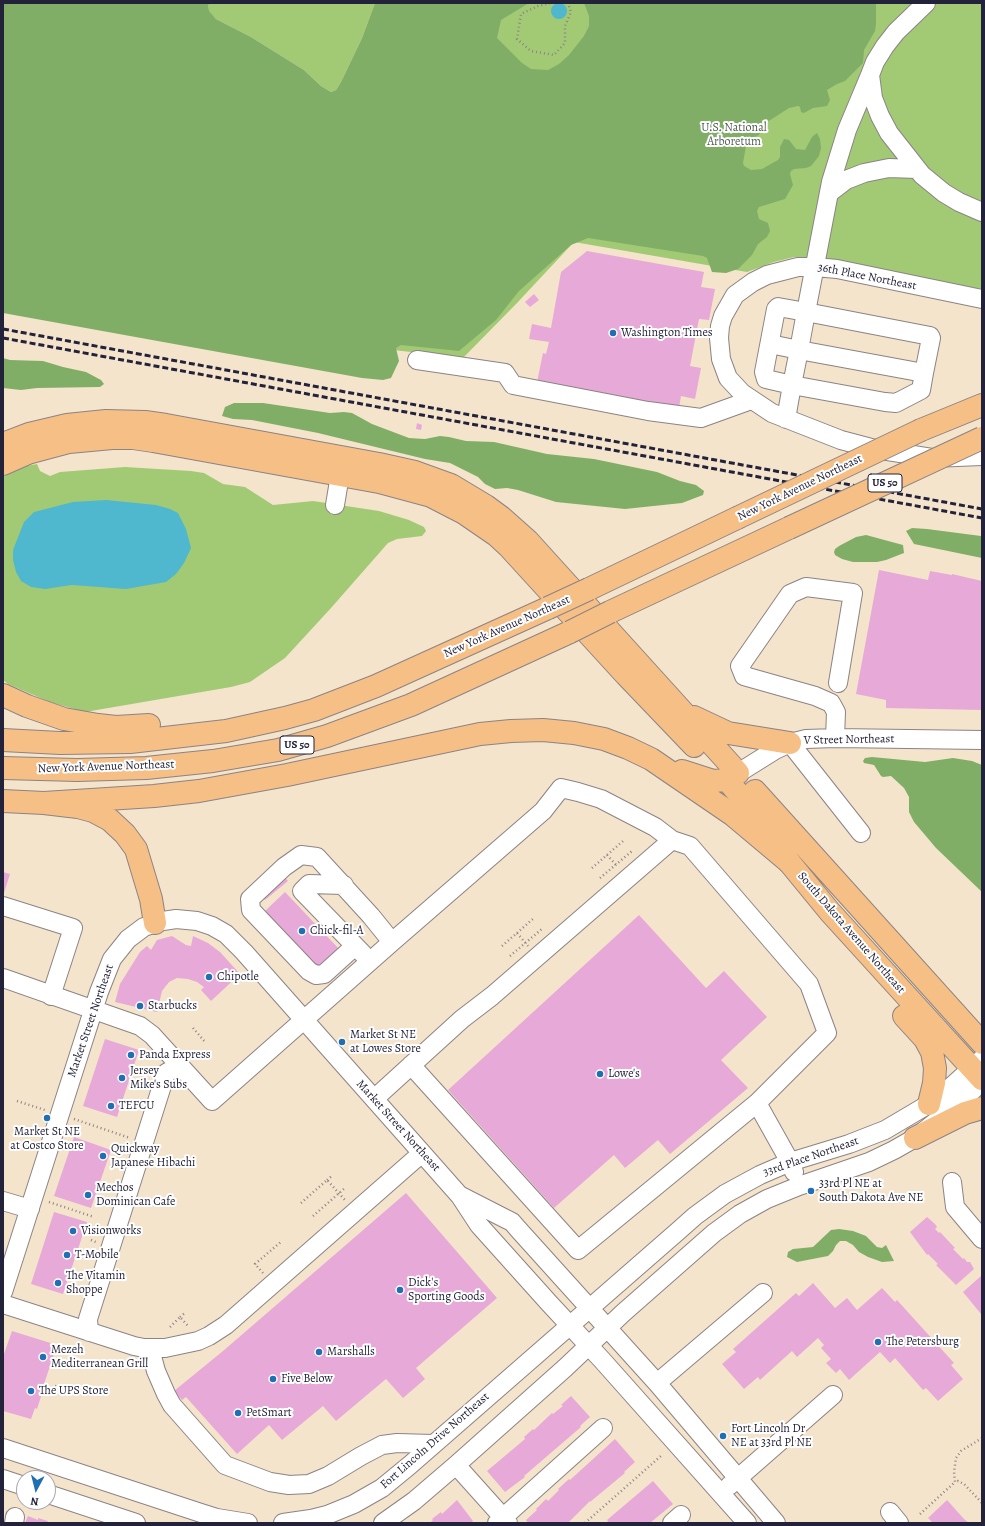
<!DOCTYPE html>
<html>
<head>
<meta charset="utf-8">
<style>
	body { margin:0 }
	#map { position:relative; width:985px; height:1526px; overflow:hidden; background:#f5e4cc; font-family:Alegreya,serif }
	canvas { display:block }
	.frame { position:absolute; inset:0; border:4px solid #22223b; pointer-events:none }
	.north { position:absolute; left:16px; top:1470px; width:40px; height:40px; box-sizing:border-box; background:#fff; border:1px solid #a7a7b1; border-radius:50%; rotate:187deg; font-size:11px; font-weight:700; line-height:16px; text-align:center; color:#22223b }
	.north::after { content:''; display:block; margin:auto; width:14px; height:18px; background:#1f6fb2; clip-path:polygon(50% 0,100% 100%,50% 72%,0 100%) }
</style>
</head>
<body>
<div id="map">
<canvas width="985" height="1526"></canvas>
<div class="frame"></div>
<div class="north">N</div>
</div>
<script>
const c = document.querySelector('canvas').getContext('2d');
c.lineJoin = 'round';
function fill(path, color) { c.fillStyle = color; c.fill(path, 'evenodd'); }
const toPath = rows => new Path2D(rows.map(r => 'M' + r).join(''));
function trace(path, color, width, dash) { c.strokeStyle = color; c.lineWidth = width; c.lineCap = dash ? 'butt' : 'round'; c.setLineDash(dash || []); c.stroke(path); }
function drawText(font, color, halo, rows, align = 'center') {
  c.font = font + ' Alegreya,serif'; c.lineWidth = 4; c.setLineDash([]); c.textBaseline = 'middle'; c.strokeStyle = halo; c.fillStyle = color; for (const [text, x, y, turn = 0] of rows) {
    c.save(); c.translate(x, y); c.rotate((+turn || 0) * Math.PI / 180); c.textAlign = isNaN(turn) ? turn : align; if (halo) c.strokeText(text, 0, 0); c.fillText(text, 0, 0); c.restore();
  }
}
fill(toPath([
	[218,3,375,3,362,38,341,82,336,90,331,92,321,86,304,70,251,37,216,19,208,11,208,7,209,4],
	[435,3,982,3,982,289,794,257,774,262,747,272,574,242,517,303,463,358,185,326],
	[37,464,40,471,50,476,60,472,125,467,191,471,204,473,223,484,245,487,273,505,313,501,379,511,409,520,424,527,426,531,422,536,397,539,388,543,331,608,285,658,250,682,231,687,85,712,50,702,8,684,3,680,3,477,21,467]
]), '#a2ca75');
fill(toPath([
	[3,3,218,3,209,4,208,7,209,11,216,19,251,37,304,70,321,86,331,92,336,90,341,82,362,38,375,3,529,3,501,20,497,38,522,63,531,69,548,70,559,64,569,55,584,36,589,26,589,16,584,3,876,3,876,24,875,31,864,50,863,63,845,81,837,84,827,90,830,100,827,106,813,108,804,113,801,112,800,107,798,106,789,108,764,124,759,135,747,140,743,163,744,166,751,170,762,169,778,160,780,157,780,147,784,139,789,140,796,149,805,150,812,137,817,133,820,139,821,148,819,156,811,166,806,168,794,169,791,171,790,174,793,185,785,199,759,207,757,211,759,219,768,223,770,231,767,237,758,244,752,255,738,269,726,273,712,272,707,258,703,256,588,238,571,245,519,291,496,320,459,351,401,345,396,348,399,361,391,378,383,380,362,378,3,313],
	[3,358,10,360,43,361,63,367,86,372,101,380,104,384,100,387,37,388,21,390,3,388],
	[234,403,263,403,330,413,344,412,352,413,372,424,409,438,425,439,440,436,449,437,466,441,494,442,547,454,594,459,657,472,680,481,696,485,704,491,703,495,682,503,625,509,556,502,518,490,507,488,495,489,485,484,478,477,450,463,425,459,318,433,252,420,233,419,222,416,225,407],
	[912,528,927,529,981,536,982,558,914,544,906,531],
	[866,535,903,545,904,553,886,560,877,562,853,562,842,559,835,555,834,552,835,549,839,546,856,537],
	[872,757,925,762,953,758,972,761,982,765,982,892,936,848,914,822,909,812,909,797,904,788,891,776,883,777,881,776,874,765,864,763,863,761,865,758],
	[839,1229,853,1231,866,1236,877,1247,882,1248,886,1245,894,1261,882,1262,868,1257,859,1252,853,1245,846,1241,840,1241,836,1245,833,1251,828,1256,797,1262,787,1257,788,1252,793,1249,813,1247,831,1230]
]), '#81ae66');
fill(toPath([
	'551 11a8 8 0 1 1 16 0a8 8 0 1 1-16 0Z',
	[106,500,156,505,170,509,178,513,186,529,191,548,184,563,176,574,166,582,126,589,72,585,45,589,31,587,21,581,16,572,13,560,13,550,24,522,34,512,73,502]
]), '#4fb7ce');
fill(toPath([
	[587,251,704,272,701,287,715,289,709,320,699,319,690,366,701,368,695,399,681,396,679,408,537,382,543,353,546,354,549,342,529,339,532,324,551,328,561,272],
	[534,294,539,300,530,307,525,302],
	[417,423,422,425,421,430,416,429],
	[879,570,928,580,930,571,952,575,952,574,982,581,982,710,886,708,886,700,856,694],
	[276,867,288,881,265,900,253,886],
	[3,872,10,874,3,896],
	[285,892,340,950,318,970,265,911],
	[639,915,706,988,724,971,767,1017,721,1060,748,1088,670,1154,658,1140,625,1168,614,1155,554,1208,448,1090],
	[172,936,186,945,191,946,193,936,208,943,220,952,240,974,211,1001,201,990,204,987,197,982,188,979,177,978,169,982,162,991,157,1012,115,1002,120,984,140,952,147,946,151,950,157,940],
	[105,1039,139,1050,117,1117,83,1106],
	[74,1137,111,1150,91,1208,54,1196],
	[406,1193,497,1298,416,1368,425,1379,403,1398,386,1379,336,1421,323,1406,282,1440,269,1425,237,1454,186,1397,182,1400,174,1391,223,1351],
	[54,1212,87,1222,63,1294,31,1284],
	[927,1217,935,1224,937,1227,935,1229,939,1233,940,1232,955,1248,953,1249,963,1259,964,1258,967,1262,970,1262,974,1269,956,1285,936,1265,938,1264,928,1254,927,1255,910,1232],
	[981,1276,982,1313,981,1314,963,1292],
	[813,1283,835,1308,847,1298,857,1310,882,1288,895,1302,897,1300,954,1363,951,1365,963,1379,938,1401,926,1388,923,1390,895,1358,890,1363,880,1352,849,1380,840,1369,836,1373,826,1363,831,1359,821,1348,824,1345,818,1338,797,1357,792,1351,760,1380,758,1377,744,1389,722,1364,736,1352,733,1349,796,1293,799,1296],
	[12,1331,57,1345,44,1384,45,1384,37,1409,35,1408,31,1419,3,1411,3,1357],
	[571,1396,590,1417,580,1426,581,1427,524,1476,525,1477,505,1492,487,1471,525,1439,524,1437,533,1429,534,1430,552,1413,553,1414,563,1406,561,1405],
	[615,1439,635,1462,624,1472,625,1473,590,1502,590,1501,568,1523,528,1523,526,1520,537,1510,536,1509,546,1499,548,1501,559,1490,558,1489,569,1479,570,1480],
	[653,1481,673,1504,650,1523,606,1523,608,1521,607,1520],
	[457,1500,473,1521,470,1523,430,1523,433,1520,432,1519,441,1512,442,1514],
	[947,1500,964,1519,969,1523,933,1523,928,1518],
	[28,1516,38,1520,38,1518,48,1521,47,1523,25,1523]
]), '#e7a9d7');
const minor = toPath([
	[926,3,896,32,885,46,875,62,870,75,873,98,880,116,889,133,922,175,944,193,959,202,982,212],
	[870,75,847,130,831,182,806,312,930,336,931,338,924,373],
	[829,193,846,180,864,173,889,168,917,169],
	[982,299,837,269,815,267,798,267,767,275,753,282,735,295,723,316,720,326,719,338,721,359,728,378,742,393,772,413,841,440,875,449,932,458,982,456],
	[770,344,799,350,924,373,921,390,896,403,885,402,792,385,766,379,764,372,776,309,778,307,806,312,799,350,792,385,786,419],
	[417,360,505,373,513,385,648,411,701,418,751,400],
	[335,505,340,475],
	[835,738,836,712,831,703,815,696,744,676,740,666,790,594,806,587,853,593,838,683],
	[790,743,861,833],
	[727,780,775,750,790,743,806,739,835,738,982,740],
	[344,885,309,884,302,891,363,954],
	[3,906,73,928,51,996],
	[355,946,324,974,316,975,309,971,251,910,250,899,284,867,301,855,317,857,371,916,392,942],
	[3,978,140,1026,152,1035,212,1101,392,942,543,811,561,788,578,792,601,799,655,827,672,840,690,846,809,984,827,1033,757,1103,578,1250,411,1065],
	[374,1099,462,1019,492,996,672,840],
	[757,1103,790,1162,794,1172],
	[952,1182,955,1207,982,1239],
	[461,1196,504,1218,512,1222,518,1229,657,1383,776,1523],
	[3,1201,30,1209],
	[3,1292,99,992,112,959,128,939,144,927,163,921,176,919,197,921,212,926,226,934,244,952,460,1196,479,1225,549,1303,602,1360,747,1523],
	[3,1304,134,1346,144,1348,165,1348,198,1341,209,1336,226,1325,422,1153],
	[89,1332,88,1319,166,1073,180,1065],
	[150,1349,156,1371,166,1394,172,1405,225,1465,270,1482,289,1485,309,1484,328,1476,361,1456,382,1445,397,1443,433,1444],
	[657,1383,763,1293],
	[3,1448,201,1513,217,1518,248,1523],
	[456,1465,508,1523],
	[3,1479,24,1486],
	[729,1486,833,1395],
	[48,1494,136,1523],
	[890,1512,899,1523],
	[14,1523,15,1517],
	[283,1523,311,1519,327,1515,354,1504,382,1488,410,1465,677,1232,695,1216,725,1194,760,1175,790,1162,849,1144,885,1130,929,1104,951,1087,982,1059],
	[383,1523,414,1501,456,1465,565,1368,623,1313,714,1233,740,1214,767,1199,799,1186,869,1162,894,1150,915,1138,943,1116,973,1090,982,1070],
	[497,1523,603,1428],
	[672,1523,681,1515]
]);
const major = toPath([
	[727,780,759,818,789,862,830,912,982,1079],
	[755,791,982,1043],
	[904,1016,925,1039,932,1052,935,1068,934,1083,929,1104],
	[915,1138,965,1113,982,1108]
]);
const highway = toPath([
	[921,430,982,405],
	[3,444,29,434,67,425,106,421,145,422,166,425,379,464,415,472,451,485,486,506,501,517,528,541,738,773],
	[3,464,28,453,69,442,112,438,133,438,153,441,379,482,431,496,464,513,496,535,509,547,626,675,694,746],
	[589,589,737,518],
	[610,612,789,528],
	[3,695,27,706,64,719,98,725,116,727,149,725],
	[694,717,728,733,790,743],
	[3,740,60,743,130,742,226,731,285,718,314,710,376,686,548,608],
	[3,768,77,770,146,768,213,761,278,750,327,736,411,705,570,632],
	[682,771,713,781,727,780],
	[3,801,44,803,78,807,93,811,110,820,125,834,136,849,151,899,155,923],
	[44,803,154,796,199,791,287,775,480,734,511,731,543,730,574,733,604,739,628,748,651,759,733,815,789,862]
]);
trace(minor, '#8c8384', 20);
trace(major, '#8c8384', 24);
trace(highway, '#8c8384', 24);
trace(toPath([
	[550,3,538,6,521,14,517,39,531,51,554,55,565,43,565,26,571,12,568,3],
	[607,855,617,866],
	[592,868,623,841],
	[600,878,632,851],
	[517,933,534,918],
	[502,946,517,933,528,946],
	[510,956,543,928],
	[193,1028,206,1043],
	[17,1101,45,1110],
	[74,1119,130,1138],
	[116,1160,123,1163],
	[327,1180,333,1175],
	[49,1202,94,1217],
	[301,1203,327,1180,345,1200],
	[313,1216,345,1188],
	[91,1240,98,1243],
	[263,1273,255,1264,282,1241],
	[180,1317,186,1312],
	[170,1327,180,1317,189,1327],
	[55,1386,76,1393],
	[982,1438,961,1451,956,1458,954,1472,955,1482,958,1481,964,1484,982,1503],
	[920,1514,955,1482],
	[585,1523,662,1455]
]), '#8c8384', 2.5, [1, 3]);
trace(minor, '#fff', 18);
trace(major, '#f5bf86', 22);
trace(highway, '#f5bf86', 22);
trace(toPath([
	[3,329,982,509],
	[3,338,982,518]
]), '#22223b', 3, [6, 3]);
const highwayBridge = toPath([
	[737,518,921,430],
	[789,528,982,438],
	[548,608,589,589],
	[570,632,610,612]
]);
trace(highwayBridge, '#8c8384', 24, []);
trace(highwayBridge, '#f5bf86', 22);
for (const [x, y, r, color] of [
	[613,333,4,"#1f6fb2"],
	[302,931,4,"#1f6fb2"],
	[209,977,4,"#1f6fb2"],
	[140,1006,4,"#1f6fb2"],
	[342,1042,4,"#1f6fb2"],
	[131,1055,4,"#1f6fb2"],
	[600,1074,4,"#1f6fb2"],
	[122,1078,4,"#1f6fb2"],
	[111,1106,4,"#1f6fb2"],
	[47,1118,4,"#1f6fb2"],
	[103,1156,4,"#1f6fb2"],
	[811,1191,4,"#1f6fb2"],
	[88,1195,4,"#1f6fb2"],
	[73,1231,4,"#1f6fb2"],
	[67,1255,4,"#1f6fb2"],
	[58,1283,4,"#1f6fb2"],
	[400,1290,4,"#1f6fb2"],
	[878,1342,4,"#1f6fb2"],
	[319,1352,4,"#1f6fb2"],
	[43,1357,4,"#1f6fb2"],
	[273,1379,4,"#1f6fb2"],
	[31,1391,4,"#1f6fb2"],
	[238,1413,4,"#1f6fb2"],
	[723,1436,4,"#1f6fb2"]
]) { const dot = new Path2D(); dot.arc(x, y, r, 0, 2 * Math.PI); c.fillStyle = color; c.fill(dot); trace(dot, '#fff', 1.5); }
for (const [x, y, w] of [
	[885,483,34],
	[297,745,34]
]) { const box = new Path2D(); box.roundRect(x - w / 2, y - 9, w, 18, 3); c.fillStyle = '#fff'; c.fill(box); trace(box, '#22223b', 1); }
drawText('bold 11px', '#22223b', null, [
	["US 50",885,483],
	["US 50",297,745]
]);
drawText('12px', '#4f5d4f', '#fff', [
	["U.S. National",734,128],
	["Arboretum",734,142]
]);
drawText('12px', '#22223b', '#fff', [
	["36th Place Northeast",867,277,11],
	["New York Avenue Northeast",800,488,-26],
	["New York Avenue Northeast",507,627,-24],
	["V Street Northeast",849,740,-1],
	["New York Avenue Northeast",106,767,-2],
	["South Dakota Avenue Northeast",851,933,49],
	["Market Street Northeast",91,1021,-71],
	["Market Street Northeast",398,1126,48],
	["33rd Place Northeast",811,1157,-19],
	["Fort Lincoln Drive Northeast",435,1441,-41]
]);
drawText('12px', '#22223b', '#fff', [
	["Washington Times",621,333],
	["Chick-fil-A",310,931],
	["Chipotle",217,977],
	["Starbucks",148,1006],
	["Market St NE",350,1035],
	["at Lowes Store",350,1049],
	["Panda Express",139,1055],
	["Jersey",130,1071],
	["Mike's Subs",130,1085],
	["Lowe's",608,1074],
	["TEFCU",119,1106],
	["Market St NE",47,1132,"center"],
	["at Costco Store",47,1146,"center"],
	["Quickway",111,1149],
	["Japanese Hibachi",111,1163],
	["33rd Pl NE at",819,1184],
	["South Dakota Ave NE",819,1198],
	["Mechos",96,1188],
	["Dominican Cafe",96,1202],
	["Visionworks",81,1231],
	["T-Mobile",75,1255],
	["The Vitamin",66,1276],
	["Shoppe",66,1290],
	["Dick's",408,1283],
	["Sporting Goods",408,1297],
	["The Petersburg",886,1342],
	["Mezeh",51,1350],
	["Mediterranean Grill",51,1364],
	["Marshalls",327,1352],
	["Five Below",281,1379],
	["The UPS Store",39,1391],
	["PetSmart",246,1413],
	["Fort Lincoln Dr",731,1429],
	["NE at 33rd Pl NE",731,1443]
], 'left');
</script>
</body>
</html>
